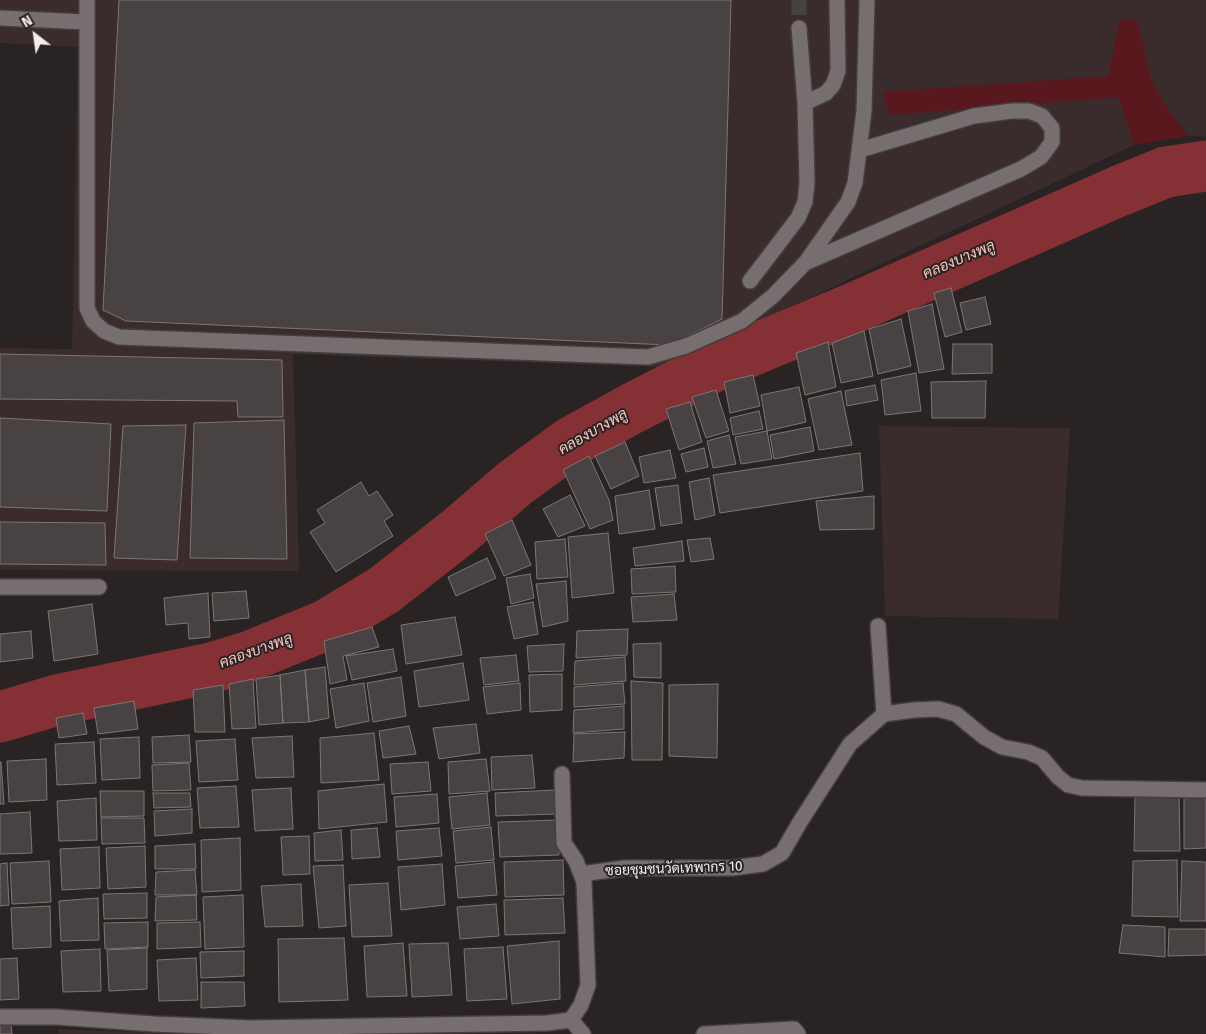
<!DOCTYPE html>
<html>
<head>
<meta charset="utf-8">
<style>
	body { margin:0 }
	#map { position:relative; width:1206px; height:1034px; overflow:hidden; background:#2a2323; font-family:"Fira Sans",sans-serif }
	canvas { display:block }
	.north { position:absolute; left:10px; top:10px; width:50px; height:50px; -webkit-text-stroke:4px #2a2323; paint-order:stroke; rotate:330deg; font-size:14px; font-weight:700; line-height:20px; text-align:center; color:#f3eeee }
	.north::after { content:''; display:block; margin:auto; width:18px; height:22px; background:#f3eeee; clip-path:polygon(50% 0,100% 100%,50% 72%,0 100%) }
</style>
</head>
<body>
<div id="map">
<canvas width="1206" height="1034"></canvas>
<div class="north">N</div>
</div>
<script>
const c = document.querySelector('canvas').getContext('2d');
c.lineJoin = 'round';
function fill(path, color) { c.fillStyle = color; c.fill(path, 'evenodd'); }
const toPath = rows => new Path2D(rows.map(r => 'M' + r).join(''));
function trace(path, color, width, dash) { c.strokeStyle = color; c.lineWidth = width; c.lineCap = dash ? 'butt' : 'round'; c.setLineDash(dash || []); c.stroke(path); }
function drawText(font, color, halo, rows, align = 'center') {
  c.font = font + ' "Fira Sans",Sarabun,sans-serif'; c.lineWidth = 4; c.setLineDash([]); c.textBaseline = 'middle'; c.strokeStyle = halo; c.fillStyle = color; for (const [text, x, y, turn = 0] of rows) {
    c.save(); c.translate(x, y); c.rotate((+turn || 0) * Math.PI / 180); c.textAlign = isNaN(turn) ? turn : align; if (halo) c.strokeText(text, 0, 0); c.fillText(text, 0, 0); c.restore();
  }
}
fill(toPath([
	[0,0,1206,0,1206,137,1189,136,1134,145,663,367,293,354,299,571,0,570,0,348,72,349,78,47,0,43],
	[879,426,1070,428,1058,619,885,616],
	[58,1029,173,1034,59,1034]
]), '#3a2c2c');
fill(toPath([
	[1120,19,1137,19,1152,82,1171,113,1189,136,1134,145,1118,97,889,115,883,92,1108,76]
]), '#59181e');
trace(toPath([
	[0,717,57,700,211,668,250,656,326,625,384,590,458,532,515,483,571,442,631,409,715,366,849,310,1119,191,1166,172,1206,166]
]), '#853035', 51);
const building = toPath([
	[119,0,731,0,722,319,669,345,126,321,103,310,119,0],
	[951,288,962,332,945,337,934,293,951,288],
	[985,297,991,324,966,330,960,303,985,297],
	[932,304,944,369,919,373,908,311,932,304],
	[901,319,911,366,878,374,869,329,901,319],
	[864,331,873,376,841,383,832,343,864,331],
	[828,342,836,387,805,395,796,353,828,342],
	[953,344,992,344,992,373,952,374,953,344],
	[0,354,282,360,283,417,238,417,237,401,0,399,0,354],
	[916,373,921,411,885,415,881,380,916,373],
	[753,375,760,406,730,413,724,382,753,375],
	[986,381,985,418,932,418,931,382,986,381],
	[875,385,878,400,847,406,845,391,875,385],
	[799,387,806,422,767,431,761,395,799,387],
	[716,390,729,431,706,438,692,397,716,390],
	[841,391,852,445,819,450,808,399,841,391],
	[690,402,702,442,679,450,666,409,690,402],
	[759,411,763,429,733,435,730,418,759,411],
	[0,418,111,424,107,511,0,507,0,418],
	[284,420,287,559,190,558,194,423,284,420],
	[186,425,177,560,114,558,123,426,186,425],
	[810,427,814,451,774,459,770,435,810,427],
	[767,431,772,459,741,464,735,437,767,431],
	[729,435,736,464,713,468,707,441,729,435],
	[625,442,639,476,611,489,595,456,625,442],
	[704,448,708,467,686,472,681,454,704,448],
	[670,450,676,478,644,483,639,457,670,450],
	[860,453,863,491,720,513,713,475,860,453],
	[589,456,609,500,613,520,590,529,563,470,589,456],
	[709,478,715,515,695,520,689,482,709,478],
	[361,482,369,496,377,491,393,515,384,521,393,536,336,572,310,532,325,523,317,510,361,482],
	[678,485,682,523,661,526,655,488,678,485],
	[649,490,655,529,619,534,615,496,649,490],
	[570,495,585,526,558,537,543,509,570,495],
	[874,496,874,529,820,530,816,501,874,496],
	[512,520,531,565,504,576,485,534,512,520],
	[0,522,105,523,106,565,0,564,0,522],
	[608,533,614,593,572,598,568,537,608,533],
	[710,538,714,559,691,562,687,540,710,538],
	[565,539,568,577,537,579,535,542,565,539],
	[682,541,684,561,635,566,633,548,682,541],
	[487,558,496,578,456,596,448,577,487,558],
	[675,566,676,592,632,594,631,569,675,566],
	[530,574,534,598,511,604,506,578,530,574],
	[566,581,568,621,543,627,536,584,566,581],
	[246,591,249,618,214,621,212,593,246,591],
	[208,593,210,637,189,639,188,623,166,625,164,598,208,593],
	[674,594,677,620,633,622,631,597,674,594],
	[533,602,538,634,514,639,507,607,533,602],
	[92,604,98,654,54,661,48,611,92,604],
	[455,617,462,655,406,664,401,625,455,617],
	[372,627,379,647,343,656,347,680,330,684,324,641,372,627],
	[628,629,627,655,576,658,577,631,628,629],
	[31,631,33,658,0,662,0,634,31,631],
	[661,643,661,678,634,677,633,644,661,643],
	[564,644,563,671,529,672,527,646,564,644],
	[393,649,397,671,352,680,346,656,393,649],
	[516,655,519,681,484,685,480,658,516,655],
	[625,657,626,681,574,685,575,661,625,657],
	[463,663,469,700,419,707,414,671,463,663],
	[325,667,329,718,309,722,305,670,325,667],
	[305,670,309,722,283,723,280,675,305,670],
	[562,674,562,710,530,712,529,675,562,674],
	[280,675,283,723,259,725,256,679,280,675],
	[401,677,406,716,373,722,367,683,401,677],
	[253,679,256,728,232,729,229,684,253,679],
	[631,681,663,683,662,760,632,760,631,681],
	[364,683,369,721,336,728,330,689,364,683],
	[520,683,521,710,487,714,483,687,520,683],
	[623,683,625,704,574,707,574,687,623,683],
	[718,684,717,758,669,756,669,685,718,684],
	[223,685,225,732,195,732,193,690,223,685],
	[134,701,138,729,98,734,94,708,134,701],
	[624,706,624,729,573,733,574,710,624,706],
	[83,713,87,734,59,738,56,718,83,713],
	[476,724,480,753,439,759,433,728,476,724],
	[409,726,416,754,383,758,379,731,409,726],
	[625,732,624,758,573,762,574,734,625,732],
	[374,733,379,780,321,783,320,738,374,733],
	[189,735,191,762,153,763,152,737,189,735],
	[292,736,294,777,256,778,252,738,292,736],
	[139,737,140,778,102,780,100,739,139,737],
	[235,739,238,780,199,782,196,741,235,739],
	[94,742,96,783,57,785,55,744,94,742],
	[532,755,535,788,492,790,491,757,532,755],
	[46,759,47,800,9,802,7,761,46,759],
	[486,759,490,791,449,794,448,762,486,759],
	[0,762,1,762,4,804,0,804,0,762],
	[428,762,431,791,392,794,390,764,428,762],
	[189,763,191,790,153,791,152,765,189,763],
	[384,784,387,822,319,829,318,791,384,784],
	[236,786,239,827,200,828,197,788,236,786],
	[291,788,293,829,255,831,252,790,291,788],
	[554,790,556,814,496,816,495,793,554,790],
	[100,791,144,791,144,816,101,817,100,791],
	[153,793,190,793,191,807,154,808,153,793],
	[487,793,490,825,452,829,449,797,487,793],
	[437,794,439,823,396,827,394,797,437,794],
	[1179,795,1180,851,1134,851,1135,796,1179,795],
	[1206,797,1206,848,1184,849,1184,798,1206,797],
	[96,798,97,840,59,841,57,801,96,798],
	[192,809,192,833,155,836,154,811,192,809],
	[30,812,32,853,0,854,0,814,30,812],
	[101,818,144,818,145,843,102,844,101,818],
	[558,820,559,855,500,857,498,822,558,820],
	[491,827,494,860,456,863,453,831,491,827],
	[377,828,380,857,352,859,351,830,377,828],
	[439,828,442,856,398,860,396,831,439,828],
	[341,830,343,860,315,861,314,833,341,830],
	[309,836,310,874,283,875,281,837,309,836],
	[240,838,241,890,202,892,201,840,240,838],
	[195,844,196,869,155,869,155,846,195,844],
	[145,846,146,887,108,889,106,848,145,846],
	[99,847,100,888,62,890,60,849,99,847],
	[563,860,564,895,505,897,504,862,563,860],
	[1177,860,1178,917,1132,916,1133,861,1177,860],
	[49,861,51,902,12,904,10,863,49,861],
	[1182,861,1206,862,1206,921,1180,921,1182,861],
	[494,862,497,895,458,898,455,866,494,862],
	[7,863,9,905,0,906,0,864,7,863],
	[442,864,445,905,401,910,398,867,442,864],
	[343,865,346,926,319,928,313,866,343,865],
	[195,870,197,895,155,895,156,872,195,870],
	[388,883,392,936,352,937,349,885,388,883],
	[301,884,303,926,265,927,261,886,301,884],
	[147,893,147,918,104,919,103,894,147,893],
	[196,895,197,920,155,921,156,897,196,895],
	[243,895,244,947,205,949,203,897,243,895],
	[98,898,99,940,61,941,59,901,98,898],
	[563,898,565,933,505,935,504,900,563,898],
	[496,904,499,936,460,939,457,907,496,904],
	[50,906,51,947,13,949,11,908,50,906],
	[148,922,148,947,105,949,104,923,148,922],
	[200,922,201,947,157,949,157,923,200,922],
	[1123,925,1165,927,1165,957,1119,953,1123,925],
	[1169,929,1206,929,1206,955,1168,956,1169,929],
	[344,938,348,1000,279,1002,278,939,344,938],
	[559,941,560,999,512,1004,507,946,559,941],
	[403,943,407,996,367,997,364,946,403,943],
	[448,943,452,995,412,997,409,944,448,943],
	[503,947,507,999,467,1001,464,949,503,947],
	[147,948,147,989,109,991,107,950,147,948],
	[100,949,101,991,63,992,61,951,100,949],
	[244,951,244,976,201,978,200,952,244,951],
	[17,958,19,999,0,1000,0,959,17,958],
	[196,958,198,1000,159,1001,157,960,196,958],
	[201,982,244,982,245,1006,201,1008,201,982],
	[0,1025,11,1025,12,1034,0,1034,0,1025]
]);
fill(building, '#494242');
trace(building, '#7e7575', 1);
trace(toPath([
	[799,0,799,28]
]), '#484141', 15, [15, 8]);
const minor = toPath([
	[87,0,87,308,93,321,104,331,119,337,648,357,686,346,742,321,773,296,806,262,848,202,855,183,864,111,867,0],
	[0,18,86,22],
	[805,103,826,93,833,85,838,71,837,0],
	[807,262,1021,169,1041,157,1052,142,1052,128,1042,116,1029,111,1012,111,974,116,860,150],
	[750,281,798,218,805,202,807,183,805,103,799,28],
	[0,587,99,587],
	[878,626,884,714],
	[581,874,625,868,732,868,763,864,782,853,800,822,850,744,884,714,914,710,938,709,956,714,984,737,1002,747,1028,752,1042,758,1058,777,1068,785,1082,788,1206,790],
	[0,1017,57,1017,154,1024,251,1028,547,1023,571,1020,581,1005,588,985,584,882,576,861,564,843,562,774],
	[571,1020,583,1034],
	[704,1034,794,1029,798,1034]
]);
trace(minor, '#443e3e', 18);
trace(minor, '#776f6f', 15);
drawText('14px', '#f3eeee', '#2a2323', [
	["ซอยชุมชนวัดเทพากร 10",674,869,-2]
]);
drawText('italic 15px', '#f8c4c3', '#2a2323', [
	["คลองบางพลู",959,260,-23],
	["คลองบางพลู",593,432,-30],
	["คลองบางพลู",256,651,-20]
]);
</script>
</body>
</html>
